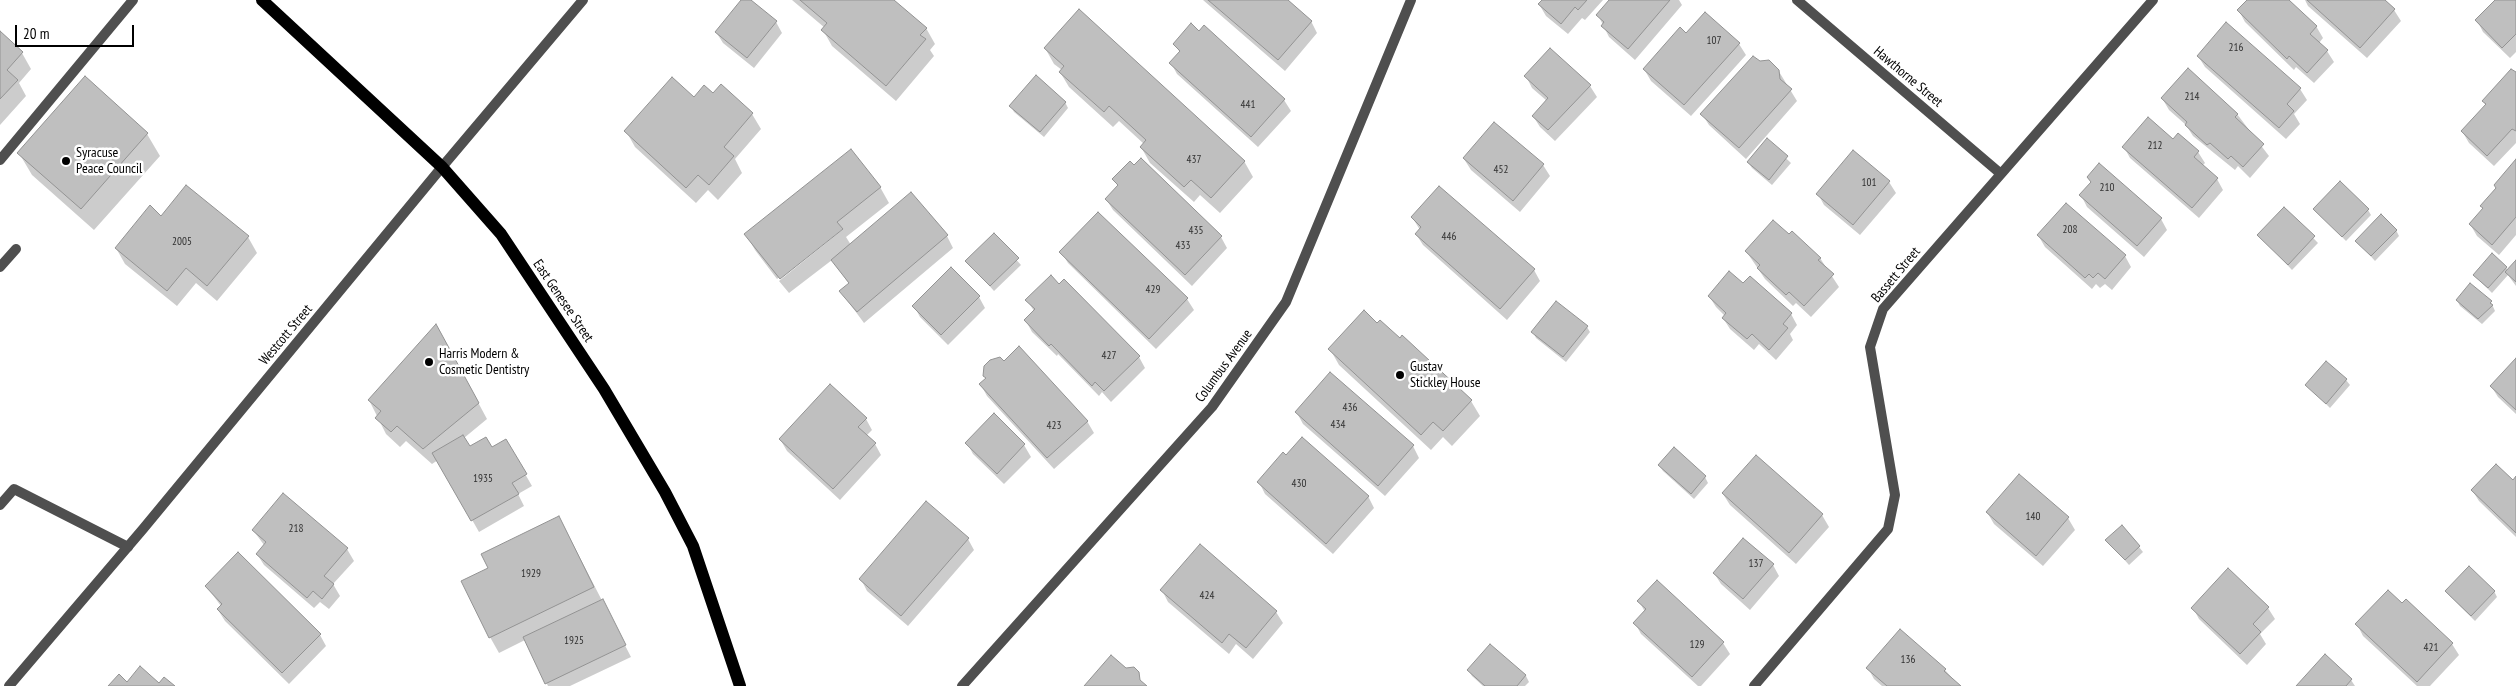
<!DOCTYPE html>
<html>
<head>
<meta charset="utf-8">
<style>
	body { margin:0 }
	#map { position:relative; width:2516px; height:686px; overflow:hidden; background:#fff; font-family:"PT Sans Narrow",sans-serif }
	canvas { display:block }
	.scale { position:absolute; left:15px; top:25px; width:119px; height:22px; box-sizing:border-box; border:2px solid #000; border-top:0; padding-left:6px; font-size:15px; line-height:18px; white-space:nowrap; color:#000; -webkit-text-stroke:4px #fff; paint-order:stroke }
</style>
</head>
<body>
<div id="map">
<canvas width="2516" height="686"></canvas>
<div class="scale">20 m</div>
</div>
<script>
const c = document.querySelector('canvas').getContext('2d');
c.lineJoin = 'round';
function fill(path, color) { c.fillStyle = color; c.fill(path, 'evenodd'); }
const toPath = rows => new Path2D(rows.map(r => 'M' + r).join(''));
function trace(path, color, width, dash) { c.strokeStyle = color; c.lineWidth = width; c.lineCap = dash ? 'butt' : 'round'; c.setLineDash(dash || []); c.stroke(path); }
function drawText(font, color, halo, rows, align = 'center') {
  c.font = font + ' "PT Sans Narrow",sans-serif'; c.lineWidth = 5; c.setLineDash([]); c.textBaseline = 'middle'; c.strokeStyle = halo; c.fillStyle = color; for (const [text, x, y, turn = 0] of rows) {
    c.save(); c.translate(x, y); c.rotate((+turn || 0) * Math.PI / 180); c.textAlign = isNaN(turn) ? turn : align; if (halo) c.strokeText(text, 0, 0); c.fillText(text, 0, 0); c.restore();
  }
}
fill(toPath([
	[742,0,749,0,776,22,782,33,754,68,723,43,716,32],
	[792,0,892,0,926,28,935,44,930,50,934,56,896,101,832,46,823,30,825,28],
	[1203,0,1286,0,1311,21,1317,33,1285,71],
	[1543,0,1603,0,1585,20,1582,18,1568,34,1546,16,1539,4],
	[1611,0,1679,0,1682,5,1635,60,1609,37,1598,15],
	[2248,0,2287,0,2316,26,2323,38,2319,43,2327,51,2334,62,2314,83,2296,67,2294,70,2245,22,2239,11],
	[2305,0,2383,0,2394,10,2401,21,2367,58,2308,6],
	[2497,0,2516,0,2516,52,2510,58,2483,32,2477,20],
	[2226,24,2300,89,2307,100,2294,114,2300,124,2286,139,2205,67,2198,56],
	[1199,32,1284,100,1291,111,1258,147,1177,74,1171,63,1180,53,1175,44],
	[0,33,22,53,31,69,19,83,26,96,0,125],
	[1686,35,1739,44,1746,55,1691,116,1651,81,1644,69],
	[1045,48,1244,161,1253,177,1220,213,1200,195,1194,202,1150,163,1141,147,1144,144,1119,121,1113,127,1069,87,1060,72,1062,70,1054,64],
	[1760,62,1778,70,1797,101,1746,159,1709,125,1702,114],
	[2516,74,2516,143,2494,166,2469,143,2462,131,2486,106,2483,101],
	[1526,76,1590,86,1597,97,1555,141,1540,127,1533,116,1547,101,1532,88],
	[85,78,147,134,160,156,94,230,32,175,19,153],
	[713,95,752,114,761,129,735,159,742,173,718,200,708,190,696,203,635,147,626,131,694,98],
	[2162,98,2237,114,2269,156,2250,178,2238,166,2235,170,2193,136,2186,125,2169,110],
	[1065,102,1068,108,1044,137,1014,112,1011,106],
	[1767,140,1791,163,1772,185,1752,168,1748,162],
	[2173,140,2198,152,2205,163,2202,166,2217,179,2223,190,2199,218,2130,158,2124,147],
	[1464,159,1543,165,1550,176,1520,212,1471,170],
	[2516,161,2516,235,2499,255,2477,236,2470,224,2484,209,2482,206,2497,189],
	[1114,179,1221,237,1227,248,1192,286,1113,210,1106,199,1118,187],
	[1889,182,1896,193,1860,235,1824,205,1818,194],
	[880,187,889,203,846,237,851,245,947,236,953,248,864,323,841,292,849,284,832,260,789,293,779,281,842,230,842,227,777,279,755,250,746,234],
	[2081,195,2161,219,2167,230,2144,257,2087,207],
	[2284,208,2318,243,2292,270,2259,235],
	[2315,209,2368,210,2371,215,2346,241],
	[1098,213,1187,299,1194,310,1156,349,1068,263,1061,252],
	[1412,217,1534,270,1540,281,1507,320,1423,245,1416,234,1420,230],
	[161,218,248,237,257,253,217,301,196,283,177,306,125,264,116,248],
	[2396,230,2399,236,2375,261,2357,241],
	[994,235,1021,265,994,291,967,261],
	[2038,235,2125,256,2131,267,2112,290,2105,284,2100,288,2096,284,2092,289,2045,247],
	[1789,236,1820,258,1839,287,1811,317,1796,303,1793,306,1765,279,1746,251],
	[2516,262,2516,286,2508,275,2492,293,2474,275,2506,268,2508,270],
	[1743,285,1791,314,1797,325,1790,334,1793,340,1776,360,1759,344,1754,350,1730,329,1723,318,1725,316,1716,307,1709,296],
	[1059,286,1139,357,1145,368,1111,402,1102,392,1099,396,1058,354,1057,356,1032,332,1026,321,1034,311,1027,300],
	[979,297,985,308,948,345,920,317,914,306],
	[2457,300,2491,302,2495,311,2482,324,2460,306],
	[1377,325,1471,401,1480,416,1452,446,1443,437,1431,450,1339,365,1330,349],
	[1587,327,1590,332,1566,362,1536,338,1533,332],
	[445,341,487,419,464,438,469,447,491,449,506,441,532,486,518,494,524,506,479,532,438,460,432,464,406,441,400,447,386,434,369,400],
	[2516,359,2516,414,2498,397,2491,386],
	[984,376,1087,421,1094,433,1054,469,987,396,981,385,986,379],
	[2346,380,2350,385,2330,408,2307,385],
	[1297,413,1413,446,1419,458,1385,496,1303,424],
	[994,415,1024,445,1031,457,1004,484,973,454,967,443],
	[866,419,872,430,866,436,875,444,881,455,840,500,787,451,780,439],
	[1756,457,1822,515,1829,527,1796,564,1730,505,1723,494],
	[1659,465,1705,477,1708,483,1694,499,1663,471],
	[2020,476,2068,518,2075,530,2043,566,1994,524,1987,512],
	[2516,478,2516,537,2479,501,2472,490,2513,482],
	[1259,482,1368,496,1374,508,1333,554,1265,494],
	[283,495,347,549,354,561,333,584,340,596,329,609,320,602,314,608,264,565,257,554,264,545,253,530],
	[559,517,631,657,570,686,548,686,525,640,499,653,490,637,489,568],
	[968,539,974,550,908,626,867,591,861,579],
	[2107,540,2139,547,2143,552,2129,565],
	[1200,546,1276,612,1283,623,1253,659,1236,644,1229,654,1168,602,1162,590],
	[1773,565,1779,576,1750,610,1721,584,1714,573],
	[206,586,320,635,326,646,289,684,225,621,218,610,221,606],
	[2494,591,2497,597,2475,621,2446,592],
	[1639,601,1723,643,1730,654,1701,686,1698,686,1641,634,1635,623,1645,612],
	[2406,601,2452,644,2459,655,2430,686,2417,686,2363,636,2357,624,2402,605],
	[2193,608,2268,608,2275,619,2260,634,2266,644,2247,665,2199,619],
	[1490,646,1526,676,1529,682,1525,686,1483,686,1472,676,1469,671],
	[2325,656,2351,680,2355,686,2297,686],
	[1868,668,1945,670,1959,686,1882,686,1874,679]
]), '#0003');
const building = toPath([
	[741,0,751,0,777,21,747,58,715,32,741,0],
	[800,0,894,0,927,28,920,35,926,39,886,86,821,30,827,23,800,0],
	[1208,0,1288,0,1312,21,1278,60,1208,0],
	[1542,0,1587,0,1578,10,1575,7,1561,24,1538,4,1542,0],
	[1609,0,1670,0,1628,49,1601,26,1604,22,1596,15,1609,0],
	[2247,0,2289,0,2317,26,2310,34,2328,50,2307,73,2289,56,2287,59,2237,10,2247,0],
	[2307,0,2385,0,2395,9,2360,48,2307,0],
	[2495,0,2516,0,2516,34,2502,48,2475,20,2495,0],
	[1079,9,1245,161,1211,198,1191,180,1184,187,1140,147,1146,140,1109,106,1104,112,1059,72,1064,66,1044,48,1079,9],
	[1705,12,1740,43,1684,105,1643,69,1680,27,1686,33,1705,12],
	[2226,22,2301,88,2287,104,2294,111,2279,128,2197,56,2226,22],
	[1191,23,1199,31,1204,25,1285,99,1251,137,1169,63,1180,51,1173,44,1191,23],
	[0,31,23,52,7,70,18,80,0,99,0,31],
	[1550,48,1591,85,1548,130,1532,116,1548,98,1524,76,1550,48],
	[1753,56,1760,61,1769,60,1779,70,1780,79,1792,89,1739,148,1700,114,1753,56],
	[2188,68,2238,114,2235,117,2264,144,2243,167,2231,156,2228,159,2210,143,2207,145,2185,125,2187,122,2161,98,2188,68],
	[2511,69,2516,72,2516,131,2512,129,2487,156,2461,131,2486,104,2482,101,2511,69],
	[1036,75,1066,102,1040,132,1009,106,1036,75],
	[85,76,148,133,81,209,17,153,85,76],
	[672,77,694,97,704,85,713,93,721,84,753,113,724,147,734,156,709,185,698,175,686,188,624,131,672,77],
	[2148,117,2173,139,2178,133,2199,151,2194,157,2218,178,2192,208,2122,147,2148,117],
	[1494,122,1544,164,1513,201,1463,158,1494,122],
	[1767,138,1788,156,1769,180,1747,162,1767,138],
	[851,149,881,187,837,222,843,229,780,279,744,234,851,149],
	[1853,150,1890,181,1853,225,1816,194,1853,150],
	[1141,158,1222,236,1185,275,1105,199,1118,185,1112,179,1130,161,1134,165,1141,158],
	[2516,159,2516,217,2492,245,2469,224,2483,208,2480,206,2496,188,2494,185,2516,159],
	[2099,163,2162,218,2137,246,2079,195,2091,182,2087,177,2099,163],
	[2340,181,2369,209,2342,237,2313,209,2340,181],
	[186,185,249,236,207,286,186,268,167,291,115,248,150,205,161,216,186,185],
	[1439,186,1535,269,1500,309,1415,234,1421,227,1411,217,1439,186],
	[911,192,948,235,857,312,839,291,849,283,831,260,911,192],
	[2066,203,2126,255,2105,279,2098,273,2093,278,2089,274,2085,278,2037,235,2066,203],
	[2284,207,2315,236,2288,265,2257,235,2284,207],
	[1098,212,1188,298,1149,339,1059,252,1098,212],
	[2381,214,2397,230,2371,256,2355,241,2381,214],
	[1773,220,1789,234,1792,231,1821,258,1818,260,1834,274,1804,306,1789,292,1786,295,1757,268,1760,265,1745,251,1773,220],
	[994,233,1019,258,990,286,965,261,994,233],
	[2492,253,2507,267,2488,288,2473,275,2492,253],
	[2516,260,2516,282,2505,272,2516,260],
	[951,267,980,296,941,335,912,306,951,267],
	[1729,271,1743,283,1750,276,1792,313,1783,324,1788,328,1769,350,1752,334,1747,339,1722,318,1726,313,1708,296,1729,271],
	[1051,275,1059,284,1064,279,1140,356,1104,391,1095,382,1092,386,1051,344,1049,346,1024,320,1035,309,1025,300,1051,275],
	[2470,283,2492,301,2490,303,2493,305,2478,319,2456,300,2470,283],
	[1556,301,1588,326,1563,357,1531,332,1556,301],
	[1364,310,1377,323,1380,320,1400,338,1402,335,1472,400,1443,431,1433,422,1421,435,1328,349,1364,310],
	[436,324,479,403,423,449,397,426,391,432,375,418,381,411,368,400,436,324],
	[1019,346,1088,421,1047,458,979,384,986,378,983,376,984,366,990,360,1000,357,1004,361,1019,346],
	[2516,358,2516,410,2490,386,2516,358],
	[2326,361,2347,379,2326,404,2305,385,2326,361],
	[1330,372,1414,445,1378,486,1295,412,1330,372],
	[830,384,867,418,858,427,876,443,833,489,779,439,830,384],
	[994,413,1025,444,997,474,965,443,994,413],
	[463,435,470,446,486,437,492,447,506,439,527,474,512,483,519,494,471,521,432,453,463,435],
	[1302,437,1369,496,1326,544,1257,482,1283,452,1286,455,1302,437],
	[1674,447,1706,476,1691,494,1658,465,1674,447],
	[1756,455,1823,514,1789,553,1722,493,1756,455],
	[2496,464,2513,480,2516,476,2516,533,2471,490,2496,464],
	[2019,474,2069,517,2036,556,1986,512,2019,474],
	[283,493,348,548,324,576,334,584,322,599,313,591,307,598,256,554,266,542,252,530,283,493],
	[926,501,969,538,901,616,859,579,926,501],
	[559,516,594,587,489,638,461,581,488,568,481,554,559,516],
	[2122,525,2140,546,2125,560,2105,540,2122,525],
	[1743,538,1774,564,1743,599,1713,573,1743,538],
	[1200,544,1277,611,1246,648,1229,634,1222,643,1160,590,1200,544],
	[238,552,321,634,282,673,217,609,222,604,205,586,238,552],
	[2469,566,2495,591,2471,616,2445,591,2469,566],
	[2228,568,2269,607,2253,624,2261,632,2240,654,2191,608,2228,568],
	[1657,580,1724,642,1692,677,1633,623,1646,609,1637,601,1657,580],
	[2388,590,2402,603,2406,599,2453,643,2417,682,2355,624,2388,590],
	[603,599,626,645,545,684,523,637,603,599],
	[1900,629,1946,669,1944,671,1961,686,1887,686,1866,668,1900,629],
	[1490,644,1526,675,1517,686,1485,686,1467,670,1490,644],
	[2325,654,2352,679,2346,686,2296,686,2325,654],
	[1111,655,1126,668,1134,667,1139,672,1140,680,1147,686,1084,686,1111,655],
	[140,666,159,683,164,677,175,686,108,686,119,674,127,682,140,666]
]);
fill(building, '#bfbfbf');
trace(building, '#939393', 1);
trace(toPath([
	[0,160,133,0],
	[0,267,16,249],
	[0,505,14,489,128,547]
]), '#4f4f4f', 10);
trace(toPath([
	[1797,0,2001,174],
	[962,686,1212,407,1286,302,1411,0],
	[1754,686,1888,529,1895,495,1870,347,1883,309,2153,0]
]), '#4f4f4f', 10);
trace(toPath([
	[9,686,143,529,442,167,583,0]
]), '#4f4f4f', 10);
trace(toPath([
	[262,0,442,167,501,234,604,389,665,492,693,546,740,686]
]), '#000', 12);
for (const [x, y, r, color] of [
	[66,161,5,"#000"],
	[429,362,5,"#000"],
	[1400,375,5,"#000"]
]) { const dot = new Path2D(); dot.arc(x, y, r, 0, 2 * Math.PI); c.fillStyle = color; c.fill(dot); trace(dot, '#fff', 2); }
drawText('11px', '#303030', null, [
	["107",1714,41],
	["216",2236,48],
	["214",2192,97],
	["441",1248,105],
	["212",2155,146],
	["437",1194,160],
	["452",1501,170],
	["101",1869,183],
	["210",2107,188],
	["208",2070,230],
	["435",1196,231],
	["446",1449,237],
	["2005",182,242],
	["433",1183,246],
	["429",1153,290],
	["427",1109,356],
	["436",1350,408],
	["434",1338,425],
	["423",1054,426],
	["1935",483,479],
	["430",1299,484],
	["140",2033,517],
	["218",296,529],
	["137",1756,564],
	["1929",531,574],
	["424",1207,596],
	["1925",574,641],
	["129",1697,645],
	["421",2431,648],
	["136",1908,660]
]);
drawText('14px', '#000', '#fff', [
	["Hawthorne Street",1908,77,40],
	["Bassett Street",1896,275,-50],
	["East Genesee Street",563,301,56],
	["Westcott Street",286,335,-50],
	["Columbus Avenue",1224,366,-54]
]);
drawText('14px', '#000', '#fff', [
	["Syracuse",76,153],
	["Peace Council",76,169],
	["Harris Modern &",439,354],
	["Cosmetic Dentistry",439,370],
	["Gustav",1410,367],
	["Stickley House",1410,383]
], 'left');
</script>
</body>
</html>
